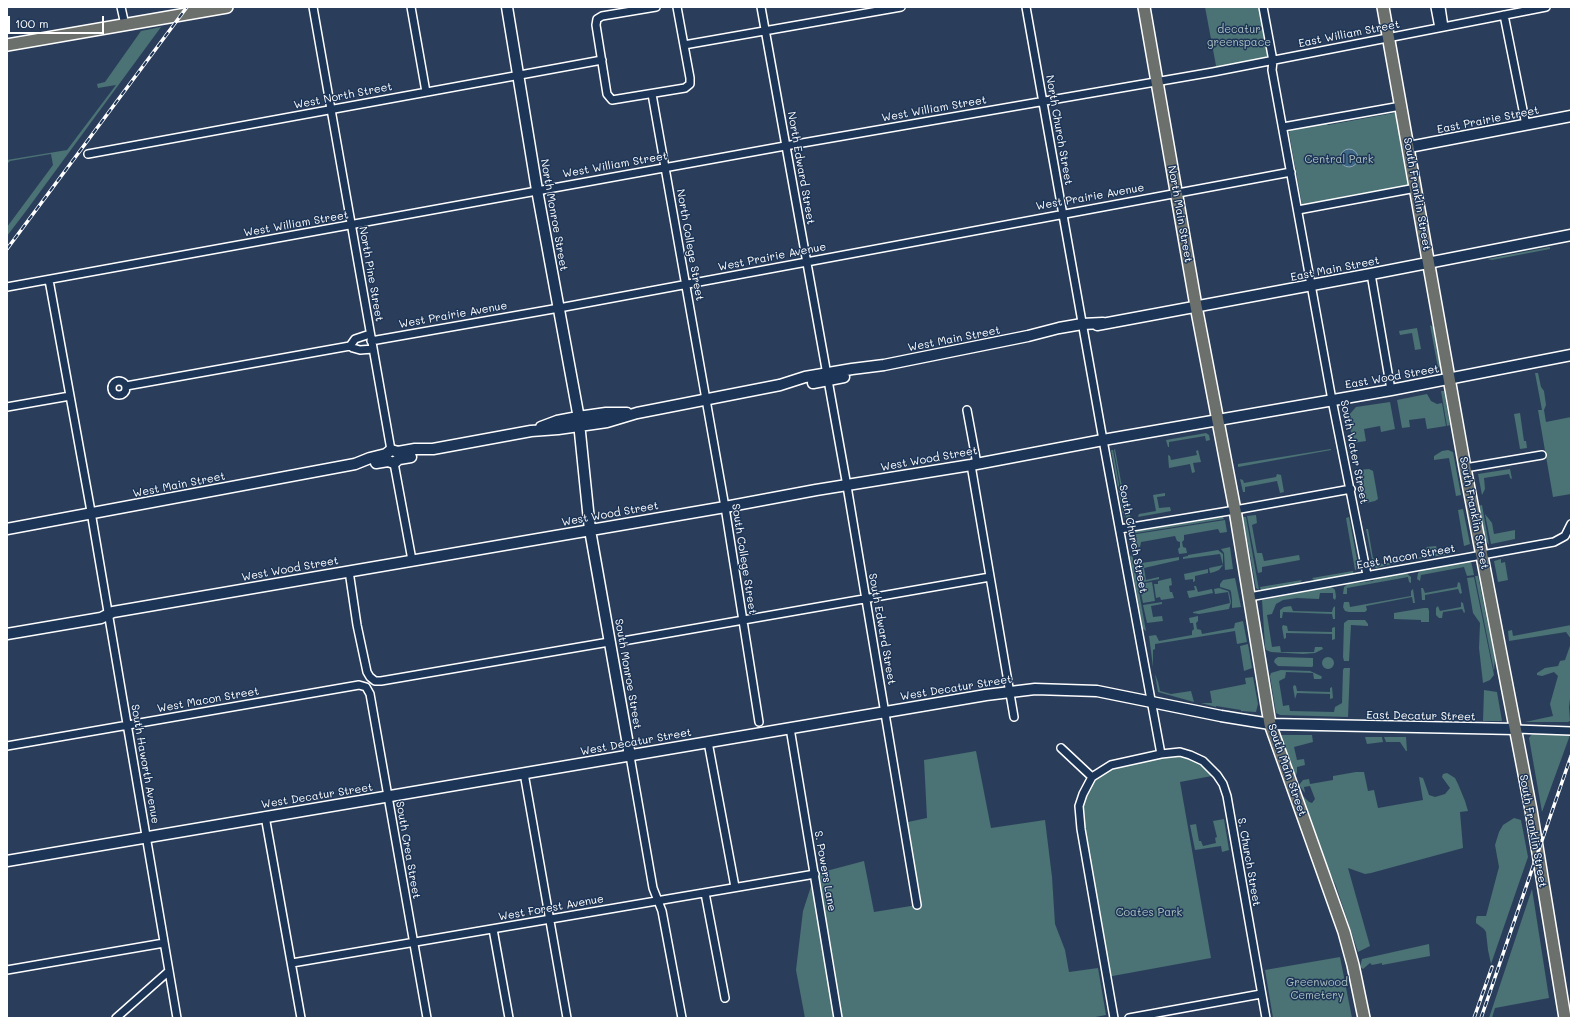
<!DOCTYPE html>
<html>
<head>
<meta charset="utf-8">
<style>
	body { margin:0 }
	#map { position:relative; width:1578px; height:1025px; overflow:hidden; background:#2a3e5b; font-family:Mali,sans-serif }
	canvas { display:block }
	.frame { position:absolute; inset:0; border:8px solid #fff; pointer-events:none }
	.scale { position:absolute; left:8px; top:16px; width:96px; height:18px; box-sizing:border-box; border:2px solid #fff; border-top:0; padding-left:5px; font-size:12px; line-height:14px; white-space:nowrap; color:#fff; -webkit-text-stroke:3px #1d3557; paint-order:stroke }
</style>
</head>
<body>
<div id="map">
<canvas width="1578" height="1025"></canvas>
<div class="frame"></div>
<div class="scale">100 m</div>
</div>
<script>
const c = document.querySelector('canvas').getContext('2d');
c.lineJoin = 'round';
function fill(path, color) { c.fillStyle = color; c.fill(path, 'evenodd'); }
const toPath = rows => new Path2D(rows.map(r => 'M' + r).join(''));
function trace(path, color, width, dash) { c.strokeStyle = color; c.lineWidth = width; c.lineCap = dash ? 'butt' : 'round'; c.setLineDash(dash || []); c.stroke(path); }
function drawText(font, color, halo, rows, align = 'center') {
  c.font = font + ' Mali,sans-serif'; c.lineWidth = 3; c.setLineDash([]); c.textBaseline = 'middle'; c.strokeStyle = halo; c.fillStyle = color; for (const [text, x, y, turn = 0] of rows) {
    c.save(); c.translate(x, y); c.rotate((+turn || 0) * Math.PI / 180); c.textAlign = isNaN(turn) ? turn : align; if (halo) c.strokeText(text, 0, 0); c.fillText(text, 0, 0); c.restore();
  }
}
fill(toPath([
	[1205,7,1263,7,1273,61,1217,71],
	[161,27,26,211,7,236,7,227,53,165,51,154,10,161,7,164,7,160,67,150,116,85,98,88,97,84,105,82,141,31],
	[1394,113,1396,113,1409,185,1341,197,1338,201,1302,205,1289,133,1290,130,1325,123,1328,125],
	[1550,247,1550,249,1492,260,1487,259],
	[1430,325,1433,327,1437,352,1442,367,1438,368],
	[1417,328,1421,349,1415,350,1412,333,1400,335,1399,331],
	[1535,373,1538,373,1541,387,1544,391,1546,405,1544,410,1546,422,1571,417,1571,494,1553,497,1538,410,1542,410],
	[1441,391,1444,391,1450,425,1447,426],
	[1427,394,1431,401,1437,404,1442,403,1446,426,1427,429,1425,418,1409,420,1410,427,1402,428,1397,400],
	[1390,402,1395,429,1381,432,1380,426,1364,429,1366,441,1353,443,1348,416,1356,407],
	[1520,413,1524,441,1526,441,1527,448,1520,449,1514,414],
	[1206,433,1209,435,1210,440,1206,441,1205,436,1169,442,1169,447,1168,447,1166,440],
	[1115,449,1122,487,1127,488,1127,490,1123,491,1127,515,1130,515,1131,518,1126,518,1114,450],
	[1331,449,1331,450,1238,467,1238,464],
	[1111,450,1113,450,1125,518,1123,514],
	[1198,450,1201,462,1193,463,1195,472,1192,473,1190,464,1169,468,1168,455,1170,456,1171,460,1197,455,1196,451],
	[1448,450,1453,452,1461,495,1456,496,1449,458,1434,460,1434,456,1442,451],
	[1369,469,1373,471,1378,499,1375,501,1362,504,1357,475,1359,473,1358,470],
	[1510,469,1512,479,1510,478,1509,474,1484,478,1485,489,1482,495,1478,474],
	[1277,474,1281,475,1284,492,1280,493,1277,481,1245,487,1245,492,1243,492,1240,479,1243,480,1244,483,1276,477],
	[1165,493,1165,496,1157,497,1159,508,1170,507,1171,511,1138,517,1139,514,1156,511,1153,495],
	[1482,505,1489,545,1484,538,1479,506],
	[1463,509,1470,544,1464,546,1458,510],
	[1485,514,1492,523,1494,534,1515,530,1515,539,1491,544],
	[1256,515,1257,523,1252,525,1257,553,1262,553,1264,561,1299,555,1300,560,1262,567,1262,572,1258,573,1247,516],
	[1223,517,1224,519,1130,534,1132,532],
	[1243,517,1246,517,1259,590,1256,588],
	[1349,517,1358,565,1358,569,1355,570,1346,518],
	[1225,520,1227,532,1220,533,1218,529,1184,535,1184,540,1182,542,1183,547,1186,548,1187,553,1179,554,1178,549,1180,547,1180,542,1177,541,1175,536,1141,542,1140,547,1132,548,1130,535],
	[1366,529,1368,529,1373,558,1382,564,1400,561,1400,562,1376,568,1373,565],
	[1436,546,1438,553,1444,552,1445,555,1409,560,1409,559,1422,557,1427,547],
	[1230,547,1233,569,1225,570,1224,553,1221,549],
	[1218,550,1223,554,1223,565,1219,570,1214,572,1210,573,1209,568,1223,565,1220,554,1183,559,1183,557,1188,556,1188,555],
	[1132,553,1146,631,1143,629,1130,557],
	[1179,557,1179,560,1144,568,1146,580,1159,577,1159,579,1139,583,1136,564],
	[1501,559,1501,563,1505,562,1508,580,1498,582,1494,561],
	[1471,561,1474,575,1467,576,1464,567,1421,575,1420,581,1417,579,1418,573,1422,570],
	[1208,569,1208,573,1195,576,1195,581,1193,582,1193,579,1185,580,1184,574],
	[1353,571,1354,574,1315,581,1312,578],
	[1406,573,1411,577,1411,583,1409,582,1408,577,1347,588,1347,594,1343,594,1344,587,1348,584,1372,581,1380,578],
	[1475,576,1478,576,1495,659,1494,671],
	[1474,577,1494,675,1490,680,1483,683,1479,648,1480,623,1473,613,1467,578],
	[1171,578,1172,585,1169,586,1170,592,1172,592,1174,598,1161,600,1160,597,1156,598,1154,584,1158,584,1158,581],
	[1235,578,1241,607,1232,608,1232,600,1231,592,1230,590,1220,587,1220,584,1223,580],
	[1302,580,1299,584,1263,591,1261,590,1260,587],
	[1152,582,1155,601,1143,603,1139,584],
	[1458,582,1460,583,1462,593,1460,594,1458,589,1425,595,1425,600,1422,600,1421,588,1423,588,1425,593,1457,587],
	[1194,586,1196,586,1198,592,1212,589,1213,593,1189,598,1187,591,1195,590],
	[1330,587,1333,588,1335,590,1336,597,1335,600,1333,598,1333,593,1320,593,1319,599,1297,598,1283,600,1276,604,1272,614,1267,615,1272,647,1280,646,1281,652,1314,652,1315,647,1322,647,1323,649,1315,653,1303,654,1271,652,1266,650,1265,646,1262,600],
	[1219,588,1228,591,1229,592,1231,602,1229,609,1199,614,1193,613,1193,612,1230,603,1228,592,1215,594,1214,589],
	[1413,589,1415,603,1413,603,1412,597,1366,606,1367,610,1365,612,1349,612,1345,611,1343,607,1344,602,1349,602,1350,607,1411,596,1411,591],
	[1162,602,1162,604,1151,606,1153,617,1162,616,1163,621,1147,623,1143,605],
	[1461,602,1463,603,1465,612,1464,613,1462,609,1443,612,1442,618,1439,618,1436,615,1436,608,1438,606,1440,611,1461,607],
	[1291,606,1293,611,1332,612,1333,608,1335,606,1335,619,1333,619,1332,614,1283,612,1282,618,1280,618,1280,610,1284,607],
	[1424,608,1428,608,1429,611,1429,622,1421,622,1421,620,1394,619,1394,613],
	[1198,616,1198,621,1196,623,1197,629,1201,630,1202,634,1234,628,1235,623,1243,621,1247,642,1237,644,1235,631,1155,644,1155,649,1153,650,1153,667,1149,636,1156,635,1159,641,1192,635,1192,631,1194,629,1193,623,1190,623,1189,618],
	[1348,620,1365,620,1368,624,1368,626,1351,625,1349,661,1344,661,1343,657,1344,623],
	[1283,625,1287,626,1288,631,1332,632,1332,628,1335,627,1335,639,1332,640,1332,634,1286,633,1286,638,1284,639,1282,627],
	[1571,625,1571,639,1566,632,1509,641,1508,631,1512,630,1513,636],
	[1571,643,1571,691,1569,707,1570,721,1568,722,1525,722,1553,716,1550,704,1558,676,1554,672,1542,676,1537,675,1537,673,1545,668,1558,666,1560,661,1565,660],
	[1248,644,1252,668,1244,671,1240,646],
	'1322 663a6 6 0 1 1 12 0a6 6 0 1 1-12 0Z',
	[1278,657,1313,658,1313,666,1312,667,1278,666,1274,662,1275,659],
	[1344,668,1350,668,1348,717,1280,715,1276,713,1270,676,1271,673,1281,670,1310,671,1321,676,1322,677,1321,679,1314,679,1313,673,1286,672,1285,678,1279,681,1283,706,1289,705,1290,711,1334,712,1335,707,1342,703,1343,670],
	[1155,674,1158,682,1160,691,1171,694,1191,691,1194,702,1158,692],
	[1253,677,1258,704,1256,712,1241,711,1241,710,1216,706,1216,707,1201,703,1212,703,1210,691,1246,684,1245,678],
	[1294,685,1296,686,1297,691,1330,692,1330,688,1332,687,1333,698,1330,699,1330,694,1297,693,1295,699,1293,687],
	[1484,690,1497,692,1502,721,1483,721],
	[1534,734,1570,735,1542,812,1529,738,1531,735],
	[1280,735,1312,735,1313,742,1294,747,1297,760,1304,759,1305,765,1297,767,1297,772,1296,775,1293,774],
	[1365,737,1382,737,1383,742,1367,744],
	[1384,737,1406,737,1407,751,1406,751,1400,742,1386,742],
	[976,751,991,828,1045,820,1052,877,1055,924,1065,950,1069,972,1098,968,1106,1015,1090,1018,805,1018,796,970,803,911,815,874,864,861,874,912,917,905,908,822,927,818,924,760],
	[1169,752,1190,755,1217,775,1180,782,1211,958,1107,977,1081,829,1083,794,1102,770],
	[1356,772,1364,772,1368,791,1374,790,1378,808,1423,800,1419,777,1423,778,1429,795,1435,797,1445,794,1450,788,1442,777,1443,774,1447,773,1455,778,1458,784,1465,801,1468,811,1460,812,1463,848,1371,873,1365,874,1348,868,1370,946,1358,952,1336,886,1329,871,1299,792,1309,802,1312,803,1315,799,1310,786,1304,787,1305,793,1299,785,1303,780,1309,779,1310,784,1333,780,1333,776],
	[1514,818,1521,820,1528,857,1491,964,1488,950,1486,932,1484,929,1476,923,1476,919,1477,916,1486,916,1499,867,1495,845,1499,832,1503,825],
	[1224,819,1229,850,1222,852,1221,846,1195,850,1190,825,1196,824,1199,841,1201,841,1203,846,1216,843,1215,838,1217,837,1213,821],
	[1532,889,1549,998,1495,1008,1492,1018,1489,1018],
	[1429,944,1430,956,1382,965,1382,963,1372,965,1370,963,1363,969,1360,967,1362,959],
	[1340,957,1352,1018,1273,1018,1265,970]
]), '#4b7274');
const water = toPath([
	'1340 158a9 9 0 1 1 18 0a9 9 0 1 1-18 0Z'
]);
fill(water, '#3d6784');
trace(water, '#8ba4b5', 1);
const street = toPath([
	[121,7,125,25],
	[313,7,391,450],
	[411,7,426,92],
	[656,7,602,16,597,19,596,25,607,94,612,100,685,88,690,84,690,78,677,7],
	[761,7,847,486,917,905],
	[1026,7,1103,440,1161,754],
	[1263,7,1273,61,1272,70,1332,400,1367,575],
	[1435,7,1439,28],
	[1441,7,1444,27],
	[1504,15,1526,125],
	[684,45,901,7],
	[652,94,725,507,759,722],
	[1283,127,1401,106],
	[88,154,602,60],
	[1298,210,1416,188],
	[1371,274,1391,390],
	[49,280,90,506,177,1018],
	[7,287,785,146,1213,72,1546,7],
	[371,341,559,308,1291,172],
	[350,346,355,339,370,334],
	'112 388a7 7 0 1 1 14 0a7 7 0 1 1-14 0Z',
	[126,386,350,346,353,348,360,350,373,349],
	[7,407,70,396],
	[967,410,977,464],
	[394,463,412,560],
	[971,465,1014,717],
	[1465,468,1542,455],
	[1120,529,1235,510,1351,489],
	[349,571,357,625,367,672,370,677,375,681,381,681,609,642],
	[1249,597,1554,542,1565,536,1571,524],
	[623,641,990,577],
	[790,728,838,1018],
	[1516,729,1571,731],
	[708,742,735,887],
	[7,746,359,685,366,687,370,694,427,1018],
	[1061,748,1092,777],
	[630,756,653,888,662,911,682,1018],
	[524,773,567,1018],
	[265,816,301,1018],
	[705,893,725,998],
	[493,929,509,1018],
	[292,963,815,874],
	[7,970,164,943],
	[116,1018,169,971],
	[1114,1018,1081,829,1079,806,1083,794,1092,777,1111,765,1161,754,1180,752,1190,755,1203,761,1217,775,1223,784,1227,796,1266,1018],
	[1129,1018,1261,994]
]);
const secondary = toPath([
	[507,7,537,190,578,413,590,530,630,756],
	[1409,147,1571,116],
	[1097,325,1371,274,1571,235],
	[813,383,844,377],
	[541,427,557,421,578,417,606,413,627,413],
	[376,463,388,461,394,463,399,459,411,457],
	[7,529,355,464,370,458,386,454,391,450,398,452,415,449,433,449,531,431,558,429,607,422,637,413,780,385,805,377,852,369,884,365,1028,336,1059,328,1082,324,1103,323],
	[7,634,101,618,113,612,725,507,816,490,971,465,1103,440,1391,390,1571,355],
	[7,861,986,695,1035,689,1097,691,1221,716,1270,724,1516,729]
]);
const primary = toPath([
	[1144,7,1196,306,1235,510,1270,724,1344,932,1353,965,1364,1018],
	[1383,7,1465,468,1531,810,1565,1018],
	[7,45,227,7]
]);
trace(street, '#fff', 10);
trace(secondary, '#fff', 13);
trace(primary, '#fff', 14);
trace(street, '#1d3557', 7);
trace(secondary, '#1d3557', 10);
trace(primary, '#6b706d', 11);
const rail = toPath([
	[7,249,187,7],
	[1474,1018,1492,967],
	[1481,1018,1571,756]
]);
trace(rail, '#fff', 3.5);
trace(rail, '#1d3557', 2, [6]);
drawText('11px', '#aec0c0', '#1d3557', [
	["decatur",1239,30],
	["greenspace",1239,43],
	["Central Park",1339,160],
	["Coates Park",1149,913],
	["Greenwood",1317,983],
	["Cemetery",1317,996]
]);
drawText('11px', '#fff', '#1d3557', [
	["East William Street",1349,34,-11],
	["West North Street",343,96,-11],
	["West William Street",934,109,-10],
	["East Prairie Street",1488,120,-11],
	["North Church Street",1059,130,80],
	["West William Street",615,165,-10],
	["North Edward Street",801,168,80],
	["South Franklin Street",1417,194,80],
	["West Prairie Avenue",1090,197,-10],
	["North Main Street",1180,214,80],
	["North Monroe Street",554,215,80],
	["West William Street",296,224,-10],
	["North College Street",690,245,80],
	["West Prairie Avenue",772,257,-11],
	["East Main Street",1335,269,-11],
	["North Pine Street",371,274,80],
	["West Prairie Avenue",453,315,-10],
	["West Main Street",954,339,-11],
	["East Wood Street",1392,377,-10],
	["South Water Street",1354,452,79],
	["West Wood Street",929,459,-10],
	["West Main Street",179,485,-11],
	["South Franklin Street",1474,513,79],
	["West Wood Street",610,514,-10],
	["South Church Street",1133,539,79],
	["East Macon Street",1406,557,-10],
	["South College Street",744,559,81],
	["West Wood Street",290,569,-10],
	["South Edward Street",882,629,80],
	["South Monroe Street",628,674,80],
	["West Decatur Street",956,688,-9],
	["West Macon Street",208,700,-10],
	["East Decatur Street",1421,716,1],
	["West Decatur Street",636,742,-10],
	["South Haworth Avenue",145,764,80],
	["South Main Street",1287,770,71],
	["West Decatur Street",317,796,-9],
	["South Franklin Street",1533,831,80],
	["South Crea Street",408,850,80],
	["S. Church Street",1249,862,80],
	["S. Powers Lane",825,871,80],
	["West Forest Avenue",551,908,-10]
]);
</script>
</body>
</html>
